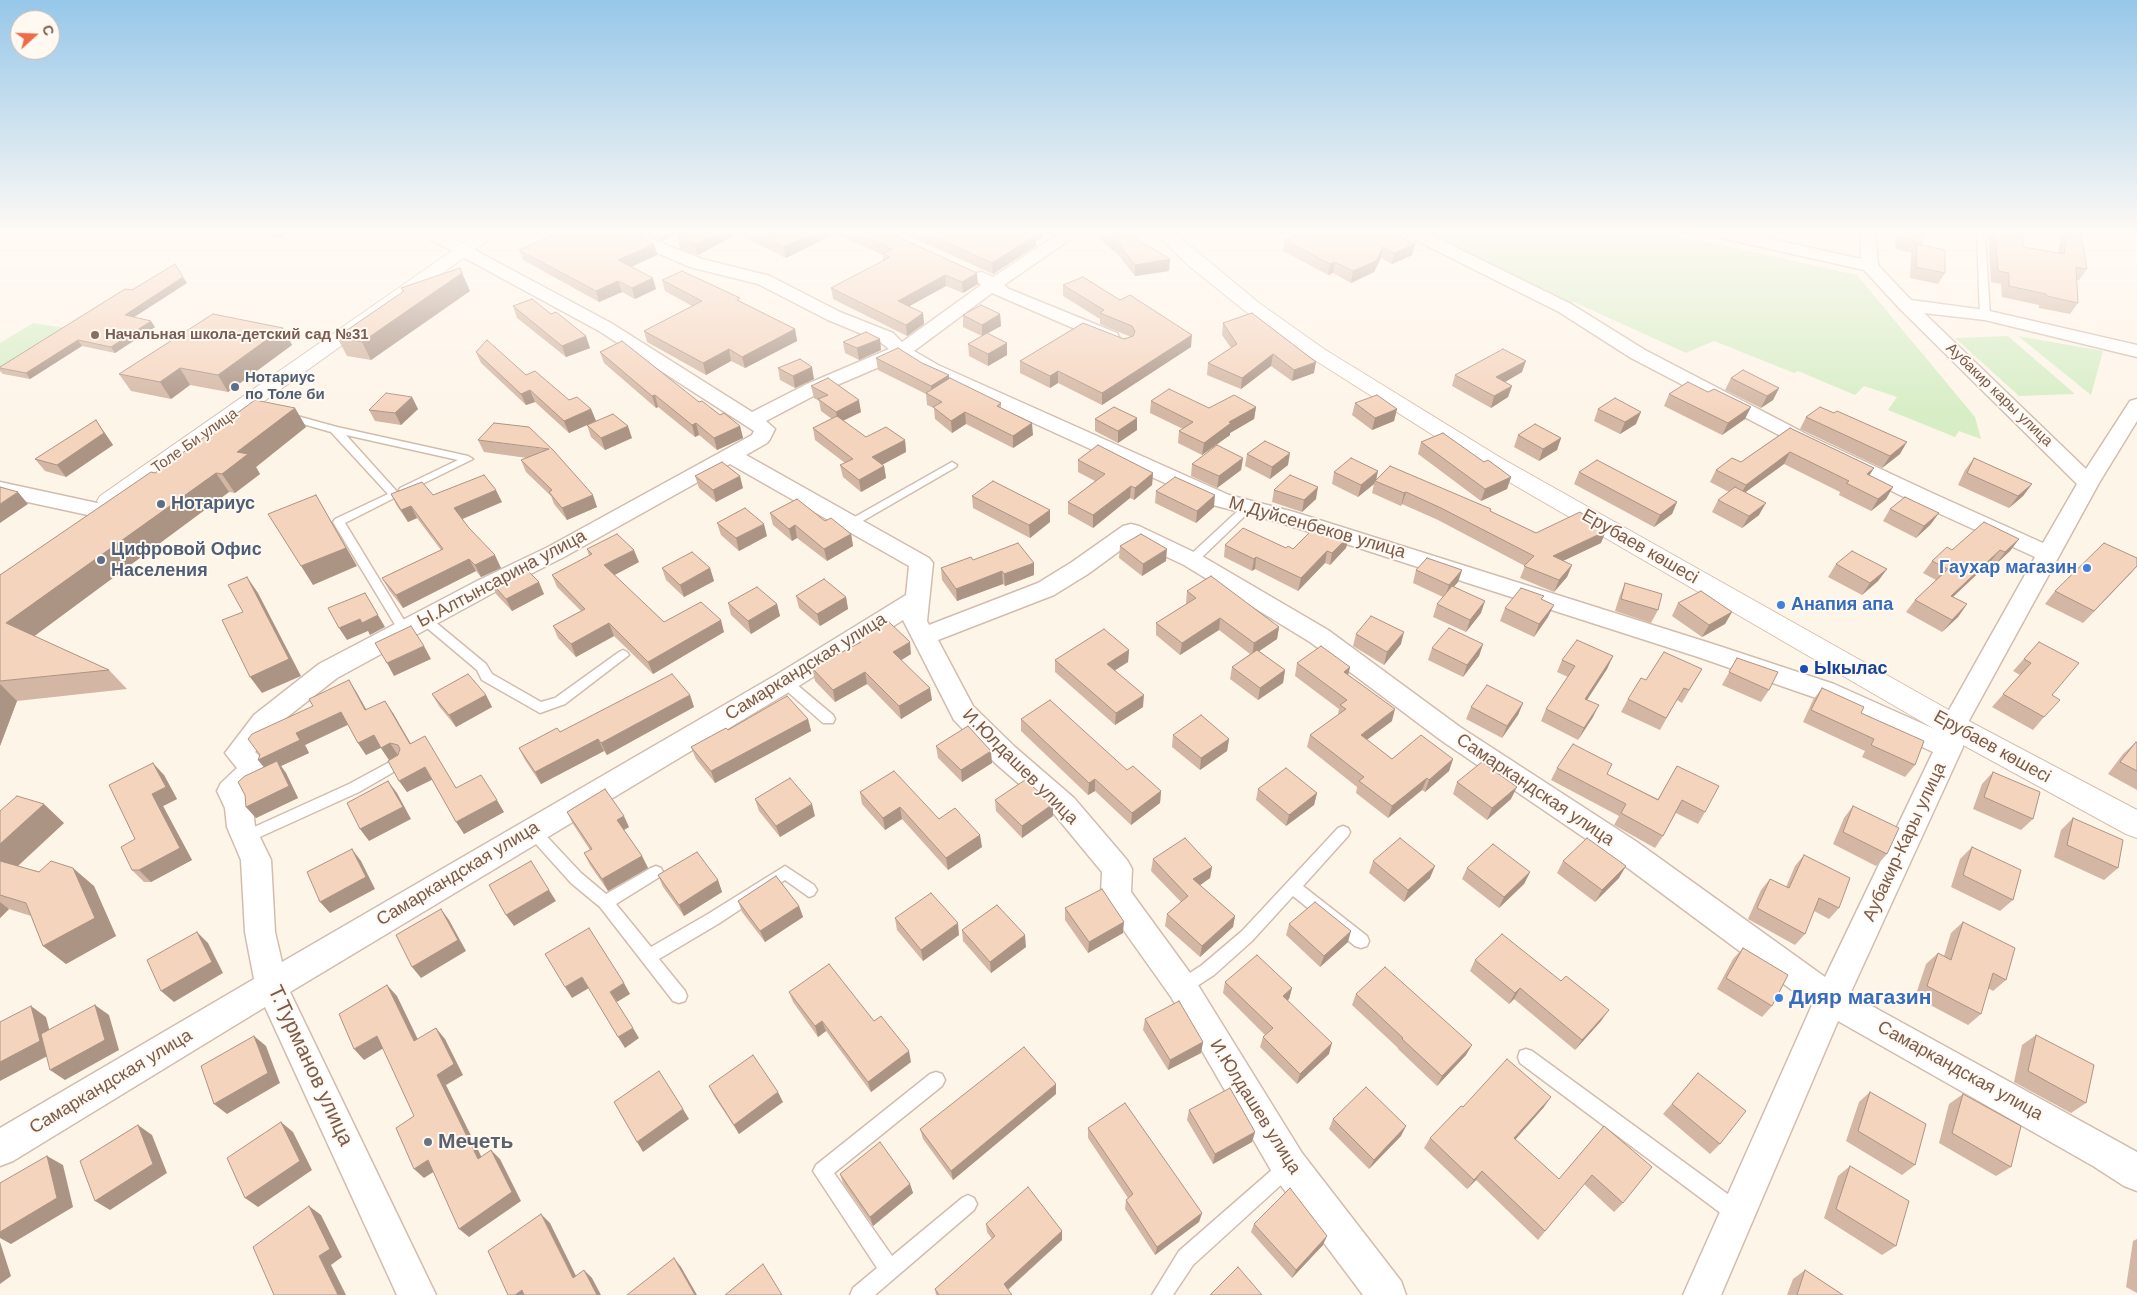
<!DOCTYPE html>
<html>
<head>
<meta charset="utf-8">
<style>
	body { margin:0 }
	#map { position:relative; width:2137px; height:1295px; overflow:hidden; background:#fef5e9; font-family:Arial,sans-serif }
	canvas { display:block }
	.north { position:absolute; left:10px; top:10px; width:50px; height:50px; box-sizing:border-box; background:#fff9f1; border:1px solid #cabaae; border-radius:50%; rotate:70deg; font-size:14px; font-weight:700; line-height:20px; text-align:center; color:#7b5b4a }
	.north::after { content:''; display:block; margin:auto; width:18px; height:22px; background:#ef6b47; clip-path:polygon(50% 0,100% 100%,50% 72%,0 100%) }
</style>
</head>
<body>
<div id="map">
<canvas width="2137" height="1295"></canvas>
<div class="north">С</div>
</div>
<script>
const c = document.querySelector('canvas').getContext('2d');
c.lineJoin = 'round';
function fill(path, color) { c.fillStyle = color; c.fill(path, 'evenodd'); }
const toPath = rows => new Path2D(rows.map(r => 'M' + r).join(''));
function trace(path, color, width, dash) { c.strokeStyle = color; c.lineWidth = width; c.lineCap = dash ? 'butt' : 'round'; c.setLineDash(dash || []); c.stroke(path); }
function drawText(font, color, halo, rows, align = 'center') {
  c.font = font + ' Arial,sans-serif'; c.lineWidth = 4; c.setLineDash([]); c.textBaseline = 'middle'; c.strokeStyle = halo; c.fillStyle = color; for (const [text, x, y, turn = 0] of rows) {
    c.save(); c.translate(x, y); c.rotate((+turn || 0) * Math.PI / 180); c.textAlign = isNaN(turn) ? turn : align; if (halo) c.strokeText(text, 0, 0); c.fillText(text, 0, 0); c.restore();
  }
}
fill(toPath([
	[1431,234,1672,234,1857,275,1975,417,1981,439,1959,431,1955,437,1888,410,1897,397,1864,386,1855,395,1798,371,1794,373,1714,341,1686,353,1574,302,1571,303],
	[33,323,66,328,0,369,0,343],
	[2008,336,2075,394,2019,396,1955,338],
	[2018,336,2103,351,2091,395]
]), '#d6edc5');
const service = toPath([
	[1977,234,1985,234,1990,315,1985,318,1980,315,1977,234],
	[286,413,337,427,468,456,473,459,404,493,399,490,400,488,458,460,346,435,400,495,345,523,410,630,408,633,400,633,333,522,335,519,388,494,331,432,282,418,281,416,286,413],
	[952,462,957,465,956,467,854,526,850,527,844,523,952,462],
	[1248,503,1254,507,1252,509,1196,563,1188,563,1186,560,1188,557,1244,505,1248,503],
	[424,615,428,616,486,664,492,674,541,702,555,698,619,652,623,650,627,652,629,655,565,704,540,713,482,680,477,670,420,622,418,619,420,616,424,615],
	[785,677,790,679,833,715,835,719,833,723,823,723,780,685,779,682,780,679,785,677],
	[399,757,404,758,406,762,404,766,359,792,251,841,246,843,241,841,239,837,241,833,349,784,399,757],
	[532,824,537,826,581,873,606,894,651,868,656,866,661,868,663,872,661,876,616,904,651,947,708,914,785,866,814,885,817,890,814,895,809,897,785,880,718,924,659,959,685,991,687,996,685,1001,679,1003,673,1001,600,907,571,883,527,834,525,830,527,826,532,824],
	[1343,826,1348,828,1350,832,1348,836,1303,886,1367,936,1369,941,1367,946,1361,948,1355,946,1293,896,1252,941,1214,975,1188,992,1182,994,1176,992,1174,987,1176,982,1202,965,1242,931,1338,828,1343,826],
	[1526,1049,1532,1051,1744,1206,1746,1213,1744,1220,1737,1222,1730,1220,1520,1063,1518,1057,1520,1051,1526,1049],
	[936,1072,942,1074,945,1080,942,1086,834,1173,892,1256,962,1198,968,1195,974,1198,977,1204,974,1210,875,1295,850,1295,853,1288,877,1268,813,1171,816,1165,930,1074,936,1072],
	[1287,1159,1293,1162,1296,1168,1293,1174,1193,1265,1173,1295,1152,1295,1179,1251,1281,1162,1287,1159]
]);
const minor = toPath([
	[424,234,445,234,611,323,752,412,807,384,889,349,879,341,828,320,758,284,690,267,630,241,614,237,612,234,642,235,702,259,770,276,840,312,893,333,902,342,981,285,973,277,976,273,982,272,993,277,1058,234,1078,234,1004,285,1009,289,1117,333,1119,337,1117,341,1110,343,1103,341,992,293,914,351,938,365,1229,495,1294,512,1716,645,1834,684,1939,731,1944,719,2035,557,1916,503,1798,445,1631,358,1559,312,1409,237,1407,234,1429,234,1571,304,1645,350,1812,437,1932,493,2043,543,2077,484,1900,309,1864,270,1726,239,1720,237,1718,234,1750,234,1861,259,1860,234,1876,234,1878,265,1911,300,1985,310,2137,345,2137,357,1985,320,1924,313,2086,469,2130,401,2137,399,2137,421,2099,483,1966,726,1963,747,1850,994,2137,1152,2137,1191,2124,1186,2093,1166,1838,1021,1721,1295,1683,1295,1812,1005,1617,860,1442,741,1310,642,1184,565,1133,541,1088,574,1054,595,938,640,973,706,1015,747,1074,798,1127,860,1132,869,1131,892,1193,977,1302,1153,1401,1281,1406,1295,1363,1295,1276,1179,1171,997,1105,904,1101,895,1102,872,1054,814,995,763,954,720,903,620,794,689,290,992,436,1295,397,1295,265,1007,13,1161,0,1166,0,1128,254,979,245,932,241,860,227,827,225,808,217,791,221,783,237,768,225,753,254,715,319,664,477,581,548,547,752,435,754,431,599,331,426,237,424,234],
	[900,358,924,373,1213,505,1278,522,1698,657,1816,698,1933,752,1825,977,1637,842,1460,727,1328,630,1200,555,1139,526,1131,524,1123,526,1072,562,1038,583,929,625,927,621,933,563,929,558,746,455,767,443,770,439,775,429,766,421,821,392,900,358],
	[730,464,909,566,906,595,776,675,282,962,275,932,271,860,255,827,253,808,246,794,264,776,268,768,264,760,255,752,272,729,337,678,493,593,564,557,730,464],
	[0,482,97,503,105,505,108,510,105,515,97,517,0,496,0,482]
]);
const tertiary = toPath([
	[476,234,497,234,118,506,109,509,100,506,97,501,100,496,476,234]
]);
const secondary = toPath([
	[1156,234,1176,234,1259,303,1324,349,1501,458,1963,718,2137,810,2137,838,2126,834,1943,734,1485,468,1310,357,1245,311,1189,266,1156,234]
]);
trace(service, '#d2bdad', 3);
trace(minor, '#d2bdad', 3);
trace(tertiary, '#d2bdad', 2);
trace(secondary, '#d7bfac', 2);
fill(service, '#fff');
fill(minor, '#fff');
fill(tertiary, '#fff');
fill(secondary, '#fff');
fill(toPath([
	[255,234,286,234,280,238],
	[554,234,632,234,654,244,657,255,631,267,656,289,635,299,622,292,599,302,523,260,519,250],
	[646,234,675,234,662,241],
	[684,234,834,234,786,258,737,234,698,255,680,249,678,238],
	[836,234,892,234,978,284,963,293,946,286,909,306,923,313,924,324,907,336,833,299,831,288,883,261,883,255],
	[905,234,1043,234,1043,237,1036,241,1036,246,993,274],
	[1095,234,1134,234,1169,271,1135,276,1114,250,1113,251],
	[1896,234,1923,234,1922,243,1921,245,1945,273,1938,284,1910,278,1911,255,1912,253,1895,249],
	[1988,234,2023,234,2024,247,2058,253,2061,234,2081,234,2087,269,2079,280,2076,280,2078,303,2070,314,2039,308,2039,305,2002,297,2001,284,1991,282],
	[1285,240,1415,244,1412,255,1392,264,1381,258,1374,272,1351,283,1333,273,1328,275,1283,251],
	[462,273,470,291,371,360,347,356,337,337,403,292,401,288],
	[662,280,741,302,795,329,797,341,745,368,731,361,706,375,647,342,644,331,692,306,665,291],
	[187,283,134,317,155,327,115,353,82,346,30,379,3,374,0,371,0,367,132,290],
	[1063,285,1191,347,1102,405,1058,383,1050,388,1020,373,1020,361,1124,339,1131,337,1100,324,1100,319,1063,296],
	[513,306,551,314,590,348,566,357,517,318],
	[1000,314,1001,326,987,334,1007,343,1007,355,988,366,969,356,968,344,982,336,963,327,963,315],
	[1223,323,1314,373,1292,381,1271,366,1241,389,1207,375,1208,363,1231,348,1222,335],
	[283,328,292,345,228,392,190,385,171,399,131,391,119,374],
	[880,339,881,350,859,360,845,353,843,342],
	[476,352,526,375,569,400,591,409,596,421,569,433,535,402,526,405,481,363],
	[600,352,699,402,720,415,740,426,743,438,717,450,699,435,695,437,658,407,656,408,604,363],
	[876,358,922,363,949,375,949,379,1001,403,1001,408,1033,435,1013,448,966,424,952,433,935,419,934,408,927,405,926,394,878,370],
	[778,368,814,379,795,388,780,380],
	[1522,372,1505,382,1512,386,1508,397,1491,408,1452,386,1455,375],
	[1731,378,1779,388,1773,400,1761,408,1725,390],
	[811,386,861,412,843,421,866,437,905,440,906,452,882,465,884,466,886,478,861,492,843,477,840,465,845,463,815,440,813,428,832,419,821,411,819,401,814,398],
	[1669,394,1745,419,1722,435,1664,406],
	[412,397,418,409,401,425,375,421,369,410],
	[1151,401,1209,408,1256,407,1254,419,1230,433,1230,435,1202,455,1178,443,1179,431,1183,429,1150,413],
	[1355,403,1397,409,1394,421,1372,430,1352,415],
	[295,408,306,427,256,467,260,474,235,493,229,492,34,636,109,670,127,689,17,701,0,746,0,575,155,473],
	[1598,409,1636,424,1620,434,1594,421],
	[1834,413,1900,454,1882,468,1800,429,1806,417],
	[1095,419,1137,430,1118,443,1095,431],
	[587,425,632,438,605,450,591,437],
	[1790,428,1874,468,1869,475,1893,487,1886,499,1871,511,1839,495,1840,492,1784,464,1745,492,1759,515,1742,528,1712,512,1718,500,1729,492,1710,482,1716,470,1741,462],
	[104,432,113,445,66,477,45,471,35,459],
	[1518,435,1561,438,1557,450,1539,461,1514,447],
	[478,440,553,450,597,507,567,520,554,504,551,496,526,472,521,460,527,458,484,452],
	[1421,442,1484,462,1511,477,1507,489,1481,501,1418,454],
	[1247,454,1288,465,1270,479,1245,466],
	[1243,458,1241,470,1217,488,1191,476,1192,464],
	[1974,458,2032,484,2023,496,2009,508,1958,485,1965,470],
	[1078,460,1153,473,1152,485,1134,500,1130,498,1093,528,1068,514,1068,502,1095,481,1078,472],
	[1334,472,1376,480,1491,509,1490,511,1536,533,1601,543,1563,561,1572,565,1567,577,1554,592,1520,578,1525,566,1438,520,1402,504,1401,506,1372,493,1374,484,1358,497,1332,484],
	[1579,472,1677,502,1672,514,1654,527,1574,484],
	[695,476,743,488,716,502,699,488],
	[1274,490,1316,499,1302,512,1272,502],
	[1156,491,1214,507,1196,523,1155,503],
	[391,494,433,495,502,502,462,519,501,568,481,577,476,571,403,608,389,590,382,578,441,550,417,518,408,522,397,506],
	[972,496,1050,510,1050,522,1030,538,973,508],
	[1890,509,1939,513,1930,525,1916,538,1883,521],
	[770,513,825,521,851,534,853,546,827,561,797,538,792,541,773,525],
	[717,523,767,536,739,551,721,535],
	[1349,536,1346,548,1330,565,1325,563,1298,591,1255,569,1252,571,1224,557,1225,545,1293,549],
	[2019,539,2010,551,1996,564,1990,562,1953,597,1967,604,1958,617,1942,632,1906,612,1915,600,1936,580,1923,573,1932,561,1952,550],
	[1120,546,1166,561,1142,576,1119,558],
	[587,549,639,562,614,575,664,622,724,632,653,674,614,636,576,657,558,638,553,626,581,611,557,587,552,575,589,556],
	[973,560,1034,563,1034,575,1005,586,1003,584,957,601,942,580,941,568],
	[1836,564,1887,569,1878,581,1862,595,1828,577],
	[2137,566,2083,623,2045,604,2055,591],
	[662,568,710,568,714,581,684,597,666,580],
	[1416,570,1462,570,1458,582,1454,586,1481,613,1466,632,1433,617,1437,604,1443,597,1413,583],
	[490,581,544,594,512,611,496,594],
	[1625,583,1658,610,1651,623,1615,611,1620,595],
	[1187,591,1279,627,1277,639,1259,651,1285,670,1283,683,1258,700,1230,679,1232,667,1250,654,1219,630,1180,655,1156,635,1156,623,1186,604,1186,603],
	[796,596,846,597,848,609,820,626,799,608],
	[1542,600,1548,617,1534,637,1500,621,1505,608],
	[728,603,777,604,780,616,751,634,731,615],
	[1678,603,1732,612,1725,624,1702,637,1672,616],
	[1356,634,1401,644,1384,665,1353,646],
	[858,639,911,654,901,660,932,700,901,719,867,684,835,702,815,681,812,668,859,643],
	[2039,642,2052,695,2044,717,2033,730,1992,707,2020,675,2013,671],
	[1483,644,1479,656,1463,677,1428,660,1432,648],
	[1129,650,1128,662,1115,670,1143,707,1115,725,1055,672,1055,660],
	[1613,656,1607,669,1587,699,1593,717,1578,740,1541,721,1546,709,1568,677,1557,672,1562,660],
	[1737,658,1769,690,1761,702,1722,685],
	[1297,663,1350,667,1348,675,1392,721,1367,740,1392,759,1453,759,1449,771,1425,792,1422,790,1388,818,1356,793,1357,787,1307,747,1310,735,1338,715,1339,709,1295,676],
	[1702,669,1682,703,1677,700,1660,730,1621,712,1628,699,1646,680],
	[349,680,366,709,393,713,410,743,457,788,504,812,464,834,432,780,407,792,389,760,381,748,366,755,358,743,348,725,305,745,309,753,281,766,286,773,298,798,256,818,246,807,264,767,258,760,313,706],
	[1822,688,1861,713,1915,765,1905,777,1862,757,1865,751,1803,722,1813,700],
	[432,694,486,695,492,707,456,727,439,706],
	[690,695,694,707,607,755,604,751,541,784,525,760,519,748,560,732],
	[1523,703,1518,715,1502,738,1466,719,1471,707],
	[808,719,811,731,715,783,696,759,691,747,728,730],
	[1021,719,1127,770,1161,791,1160,803,1131,825,1095,791,1088,795,1021,731],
	[1173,735,1229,739,1227,751,1200,770,1172,747],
	[2136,742,2137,743,2137,790,2108,774,2123,754],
	[936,746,992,763,962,782,938,758],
	[1612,764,1607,774,1658,799,1677,766,1705,812,1698,824,1676,813,1663,836,1655,848,1614,825,1619,816,1551,780,1557,768],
	[1993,772,2033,819,2021,830,1973,809,1982,784],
	[164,775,177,799,163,806,192,860,151,882,144,882,132,870,135,839],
	[1457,782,1511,799,1487,820,1453,794],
	[1258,789,1317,793,1314,805,1286,826,1256,800],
	[860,792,939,819,982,847,948,870,902,819,885,830,862,804],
	[755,799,815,816,780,837,759,811],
	[995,800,1053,804,1053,816,1022,838,996,811],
	[1853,806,1887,854,1876,866,1833,844,1844,818],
	[0,811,64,823,18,866,39,872,94,886,116,936,66,964,43,946,31,916,9,909,0,918],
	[567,812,629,827,624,830,642,856,648,868,608,891,590,865,584,853,590,850,573,824],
	[2073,818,2118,868,2104,880,2054,857,2061,830],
	[1972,847,2013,900,2000,911,1951,887,1960,859],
	[1804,855,1839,908,1829,919,1814,911,1805,934,1795,945,1748,919,1761,890,1770,879,1786,887,1795,866],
	[1153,859,1212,867,1210,878,1200,885,1235,916,1233,927,1200,957,1165,926,1167,914,1181,902,1151,871],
	[1373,861,1430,878,1404,902,1369,873],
	[1563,861,1619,878,1595,902,1557,873],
	[1467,868,1530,872,1524,884,1499,908,1462,879],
	[658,875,718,880,722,892,684,916,663,887],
	[738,901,799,906,803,917,765,942,742,912],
	[1065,908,1123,933,1088,953,1065,920],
	[895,918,959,935,923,961,897,930],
	[1963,922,2006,980,1993,991,1988,988,1981,1014,1968,1025,1915,997,1926,964,1938,953,1944,956,1951,933],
	[1289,924,1348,942,1320,967,1286,935],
	[962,930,1026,947,991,973,963,941],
	[1743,948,1772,1006,1762,1017,1717,989,1733,959],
	[1475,960,1601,1021,1575,1050,1514,999,1509,1004,1470,971],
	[1225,982,1292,988,1289,999,1287,1000,1329,1054,1297,1084,1260,1047,1263,1037,1265,1035,1223,993],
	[789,992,911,1062,871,1092,826,1031,818,1037,793,1002],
	[1356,994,1466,1055,1437,1086,1398,1049,1398,1048,1352,1005],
	[1145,1019,1203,1042,1201,1053,1168,1070,1143,1030],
	[2036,1035,2086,1103,2071,1113,2014,1082,2022,1045],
	[1698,1073,1720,1144,1710,1154,1663,1114],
	[709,1086,783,1102,739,1134,714,1096],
	[1870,1092,1915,1165,1902,1175,1846,1141,1859,1102],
	[1056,1094,953,1180,923,1139,920,1129],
	[1963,1094,2011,1167,1996,1176,1939,1143,1949,1104],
	[1463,1107,1544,1107,1515,1139,1559,1179,1604,1126,1623,1203,1614,1212,1584,1184,1538,1240,1476,1180,1467,1189,1424,1148,1430,1138],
	[1189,1110,1255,1132,1252,1142,1213,1164,1187,1120],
	[1333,1119,1401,1136,1369,1169,1329,1129],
	[1088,1128,1202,1213,1199,1222,1155,1255,1125,1209,1126,1200,1128,1198,1088,1138],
	[1850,1166,1896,1246,1882,1255,1824,1218,1838,1176],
	[840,1174,910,1184,913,1193,873,1226,843,1183],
	[986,1224,1062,1231,1062,1240,1008,1290,1012,1295,936,1295,935,1289,992,1239,987,1232],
	[1254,1224,1323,1245,1292,1278,1251,1232],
	[2137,1239,2137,1293,2126,1287,2133,1241],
	[1805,1270,1843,1295,1787,1295,1793,1279]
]), '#d3b6a3');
fill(toPath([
	[278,234,286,234,280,238],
	[660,234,675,234,662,241],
	[714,234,737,234,698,255,695,244],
	[811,234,834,234,786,258,784,247],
	[1029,234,1043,234,1043,237,1036,241,1036,246,993,274,992,263],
	[1115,239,1114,250,1113,251,1113,240],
	[654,244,657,255,622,271,618,260],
	[1415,244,1412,255,1392,264,1394,253],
	[1383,247,1381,258,1374,272,1351,283,1353,271],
	[1170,259,1169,271,1135,276,1135,265],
	[1335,262,1333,273,1328,275,1330,264],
	[462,273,470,291,371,360,362,342],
	[977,273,978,284,963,293,962,282],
	[945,275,946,286,899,312,898,301],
	[183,277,187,283,128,321,125,315],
	[653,278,656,289,635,299,632,288],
	[618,281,622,292,599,302,596,291],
	[923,313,924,324,907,336,906,325],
	[1000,314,1001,326,982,336,982,325],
	[151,321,155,327,115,353,111,347],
	[283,328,292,345,228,392,218,375],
	[795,329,797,341,745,368,742,357],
	[1192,335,1191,347,1102,405,1102,393],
	[586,336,590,348,566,357,562,346],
	[880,339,881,350,859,360,857,348],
	[78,340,82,346,30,379,26,373],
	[1007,343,1007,355,988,366,988,354],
	[729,349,731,361,706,375,703,363],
	[1273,354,1271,366,1241,389,1242,378],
	[1526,361,1522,372,1493,389,1496,377],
	[1316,362,1314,373,1292,381,1294,370],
	[812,367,814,379,795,388,793,376],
	[180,368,190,385,171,399,160,382],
	[1058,371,1058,383,1050,388,1050,376],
	[949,375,950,387,932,396,931,386],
	[1512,386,1508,397,1491,408,1494,396],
	[1779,388,1773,400,1761,408,1767,396],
	[530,390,535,402,526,405,521,394],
	[655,395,658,407,656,408,652,396],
	[412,397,418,409,401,425,395,413],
	[859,400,861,412,838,423,836,412],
	[1256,407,1254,419,1230,433,1230,435,1202,455,1204,443,1229,422],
	[1751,407,1745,419,1722,435,1728,423],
	[295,408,306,427,256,467,260,474,235,493,222,474,237,452],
	[591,409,596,421,569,433,564,421],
	[1397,409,1394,421,1372,430,1375,418],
	[965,412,966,424,952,433,951,421],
	[1641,412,1636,424,1620,434,1625,422],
	[1137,418,1137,430,1118,443,1118,431],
	[96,420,113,445,66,477,57,465],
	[696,423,699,435,695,437,692,425],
	[1032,423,1033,435,1013,448,1013,436],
	[628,426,632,438,605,450,601,438],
	[740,426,743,438,717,450,714,438],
	[1561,438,1557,450,1539,461,1543,449],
	[905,440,906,452,874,469,872,457],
	[1907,442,1900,454,1882,468,1890,456],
	[1790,452,1784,464,1739,497,1746,485],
	[1290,453,1288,465,1270,479,1272,467],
	[1243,458,1241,470,1217,488,1219,476],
	[884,466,886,478,861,492,859,480],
	[1874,468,1866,481,1867,474],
	[1378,471,1376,481,1375,481,1374,484,1358,497,1361,485],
	[216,473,229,492,25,643,6,623],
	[1153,473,1152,485,1134,500,1135,488],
	[740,476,743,488,716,502,713,490],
	[1511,477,1507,489,1481,501,1485,489],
	[2032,484,2023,496,2009,508,2018,496],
	[1131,486,1130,498,1093,528,1093,515],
	[1318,487,1316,499,1302,512,1304,500],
	[1893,487,1886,499,1871,511,1878,499],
	[496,490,502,502,460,520,454,508],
	[18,492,28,504,0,523,0,504],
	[1406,492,1402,504,1401,506,1404,493],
	[316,495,357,566,313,585,301,566],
	[593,495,597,507,567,520,562,508],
	[1215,495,1214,507,1196,523,1197,511],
	[1677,502,1672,514,1654,527,1660,515],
	[1766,503,1759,515,1742,528,1749,516],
	[411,506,417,518,408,522,401,510],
	[1050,510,1050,522,1030,538,1029,525],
	[1939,513,1930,525,1916,538,1924,526],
	[764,524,767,536,739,551,736,538],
	[795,525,797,538,792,541,789,529],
	[1606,531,1601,543,1548,568,1553,556],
	[851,534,853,546,827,561,824,549],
	[1349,536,1346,548,1330,565,1332,553],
	[2019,539,2010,551,1996,564,2005,552],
	[1167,549,1166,561,1142,576,1143,564],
	[634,550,639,562,609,578,604,565],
	[2000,550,1990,562,1941,608,1951,596],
	[1327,551,1325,563,1298,591,1301,578],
	[495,555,501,568,481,577,475,565],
	[1256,557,1255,569,1252,571,1254,559],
	[469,559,476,571,403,608,396,595],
	[1034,563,1034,575,1005,586,1004,574],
	[1572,565,1567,577,1554,592,1559,580],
	[2137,566,2131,573,2083,623,2094,611],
	[710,568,714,581,684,597,680,585],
	[1887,569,1878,581,1862,595,1870,583],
	[1462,570,1458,582,1445,597,1449,585],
	[1002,571,1003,584,957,601,956,589],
	[247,577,258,593,301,676,262,693,250,677],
	[539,582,544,594,512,611,506,599],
	[365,593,385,627,370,635,368,631,347,640,339,628],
	[846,597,848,609,820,626,817,614],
	[1485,601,1481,613,1466,632,1470,620],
	[777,604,780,616,751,634,748,621],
	[1967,604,1958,617,1942,632,1952,620],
	[1554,605,1548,617,1534,637,1539,624],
	[1732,612,1725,624,1702,637,1709,625],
	[1220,618,1219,630,1180,655,1182,643],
	[721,620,724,632,653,674,648,662],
	[609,623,614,636,576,657,571,644],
	[1279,627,1277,639,1252,656,1254,643],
	[1404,632,1401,644,1384,665,1387,652],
	[910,642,911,654,895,664,893,652],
	[1483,644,1479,656,1463,677,1467,665],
	[424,646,431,659,394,676,387,663],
	[1129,650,1128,662,1106,676,1107,664],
	[1613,656,1607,669,1580,711,1585,699],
	[1350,667,1347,679,1344,672],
	[1285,670,1283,683,1258,700,1260,688],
	[865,672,867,684,835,702,833,690],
	[349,680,357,693,373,722,365,710],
	[0,684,17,701,0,746],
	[930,688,932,700,901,719,899,706],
	[486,695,492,707,456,727,449,715],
	[690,695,694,707,607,755,601,743],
	[1144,695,1143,707,1115,725,1116,713],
	[385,701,393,713,418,756,410,744],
	[1523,703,1518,715,1502,738,1507,726],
	[1599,705,1593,717,1578,740,1584,728],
	[1395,709,1392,721,1357,747,1361,735],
	[341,712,349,724,305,745,309,753,281,766,286,773,298,798,256,818,246,807,268,772,258,760,296,733],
	[808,719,811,731,715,783,711,771],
	[374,735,382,747,366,755,358,743],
	[598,739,604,751,541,784,535,772],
	[1229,739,1227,751,1200,770,1201,758],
	[390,743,398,755,389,760,381,748],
	[991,751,992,763,962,782,961,770],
	[1453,759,1449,771,1425,792,1429,780],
	[153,763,164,775,177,799,163,806,192,860,151,882,139,870,152,794],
	[425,767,433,779,407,792,399,781],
	[1427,778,1422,790,1388,818,1392,806],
	[1095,779,1095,791,1088,795,1089,783],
	[388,781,397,793,411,819,369,841,360,829],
	[1517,787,1511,799,1487,820,1492,808],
	[1161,791,1160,803,1131,825,1132,813],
	[1317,793,1314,805,1286,826,1289,815],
	[497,800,504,812,464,834,456,822],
	[44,804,64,823,8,875,0,868,0,844],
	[812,804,815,816,780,837,776,826],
	[1053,804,1053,816,1022,838,1022,826],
	[900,807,902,819,885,830,883,818],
	[624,816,629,827,622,831,617,820],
	[980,835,982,847,948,870,946,858],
	[352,849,361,861,375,889,330,913,320,902],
	[642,856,648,868,608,891,602,879],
	[1435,866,1430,878,1404,902,1408,890],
	[1626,866,1619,878,1595,902,1602,890],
	[1212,867,1210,878,1192,891,1193,879],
	[73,868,94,886,116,936,66,964,43,946],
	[1530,872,1524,884,1499,908,1504,897],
	[718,880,722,892,684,916,679,905],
	[549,890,556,901,514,926,506,915],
	[0,902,9,909,0,918],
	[799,906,803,917,765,942,760,931],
	[441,909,449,920,466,951,421,978,412,967],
	[1235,916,1233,927,1200,957,1202,946],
	[1124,922,1123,933,1088,953,1089,942],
	[958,923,959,935,923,961,921,950],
	[1351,931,1348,942,1320,967,1324,956],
	[197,932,208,943,223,973,174,1002,161,991],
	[1025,935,1026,947,991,973,990,962],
	[582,977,589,988,572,998,565,987],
	[624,983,630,994,617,1002,610,992],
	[387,985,397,996,424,1052,414,1041],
	[1292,988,1289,999,1280,1007,1283,996],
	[1520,988,1514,999,1509,1004,1515,993],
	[95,1005,109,1015,119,1050,65,1080,50,1070],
	[31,1006,46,1017,55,1052,0,1081,0,1062],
	[1609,1010,1601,1021,1575,1050,1582,1040],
	[822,1021,826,1031,818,1037,815,1026],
	[436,1028,445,1039,463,1075,446,1085,487,1168,478,1159,437,1075],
	[633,1028,639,1038,625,1048,618,1037],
	[254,1036,266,1046,280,1083,227,1114,214,1104],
	[377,1036,387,1046,364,1060,354,1049],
	[1203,1042,1201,1053,1168,1070,1170,1060],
	[1332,1043,1329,1054,1297,1084,1300,1074],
	[1472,1045,1466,1055,1437,1086,1442,1076],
	[909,1051,911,1062,871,1092,868,1082],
	[1056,1084,1056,1094,953,1180,951,1171],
	[778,1092,783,1102,739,1134,734,1125],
	[1551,1097,1544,1107,1508,1148,1514,1138],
	[683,1109,689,1119,643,1152,637,1142],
	[281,1122,293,1132,312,1170,258,1207,245,1198],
	[138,1125,152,1135,167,1173,110,1210,95,1201],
	[1406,1126,1401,1136,1369,1169,1374,1160],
	[1255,1132,1252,1142,1213,1164,1215,1154],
	[491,1150,500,1159,521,1201,469,1237,459,1229],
	[47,1156,63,1165,73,1207,11,1244,0,1238,0,1232],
	[428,1160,438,1169,424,1178,414,1169],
	[1482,1171,1476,1180,1467,1189,1474,1180],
	[910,1184,913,1193,873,1226,870,1217],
	[309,1206,321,1215,342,1257,331,1265,346,1295,338,1295,319,1256],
	[1202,1213,1199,1222,1155,1255,1157,1247],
	[541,1214,550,1223,581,1286,573,1278],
	[1062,1231,1062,1240,1005,1292,1004,1284],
	[1327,1236,1323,1245,1292,1278,1296,1270],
	[0,1242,11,1276,0,1284],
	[674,1258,681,1267,697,1295,695,1295],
	[584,1270,592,1278,601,1295,597,1295],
	[522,1290,528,1295,515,1295]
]), '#ac9485');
const building = toPath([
	[555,234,632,234,654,244,618,260,653,278,632,288,618,281,596,291,519,250,555,234],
	[684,234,714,234,695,244,678,238,684,234],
	[757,234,811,234,784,247,757,234],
	[859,234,892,234,977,273,962,282,945,275,898,301,923,313,906,325,831,288,890,257,883,254,892,249,859,234],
	[928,234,1033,234,1036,235,992,263,928,234],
	[1107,234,1134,234,1140,241,1170,259,1135,265,1115,239,1113,240,1107,234],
	[1299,234,1395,234,1415,244,1394,253,1383,247,1376,261,1353,271,1335,262,1330,264,1285,240,1299,234],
	[1901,234,1923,234,1922,243,1901,238,1901,234],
	[1995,234,2023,234,2024,247,2064,254,2067,234,2081,234,2087,269,2076,267,2078,303,2047,296,2046,294,2009,286,2009,273,1998,271,1995,234],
	[1917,244,1945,250,1945,273,1916,267,1917,244],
	[175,264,183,277,125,315,151,321,111,347,78,340,26,373,0,368,0,367,125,289,132,290,175,264],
	[460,268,462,273,362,342,337,337,404,291,401,288,460,268],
	[682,271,740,298,737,300,795,329,742,357,729,349,703,363,644,331,702,301,662,280,682,271],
	[1083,277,1120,300,1130,295,1192,335,1102,393,1058,371,1050,376,1020,361,1083,323,1124,339,1133,336,1135,331,1132,326,1100,313,1104,310,1063,285,1083,277],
	[532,299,551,314,556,312,586,336,562,346,513,306,532,299],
	[981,305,1000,314,982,325,963,315,981,305],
	[1252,313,1316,362,1294,370,1273,354,1242,378,1208,363,1237,344,1223,323,1252,313],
	[213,314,283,328,218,375,180,368,160,382,119,374,213,314],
	[866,332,880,339,857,348,843,342,866,332],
	[987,333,1007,343,988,354,968,344,987,333],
	[487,340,526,375,535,371,569,400,577,397,591,409,564,421,530,390,521,394,476,352,487,340],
	[622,341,699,402,702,401,720,415,724,413,740,426,714,438,696,423,692,425,655,395,652,396,600,352,622,341],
	[898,348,922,363,949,375,931,386,876,358,898,348],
	[1503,349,1526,361,1496,377,1512,386,1494,396,1455,375,1503,349],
	[800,359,812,367,793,376,778,368,800,359],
	[1743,370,1779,388,1767,396,1731,378,1743,370],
	[828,378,859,400,836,412,818,399,828,395,811,386,828,378],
	[950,378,1001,403,997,406,1032,423,1013,436,965,412,951,421,933,407,942,402,926,393,950,378],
	[1688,382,1708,392,1714,389,1751,407,1728,423,1669,394,1688,382],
	[1169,389,1209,408,1234,395,1256,407,1229,422,1231,423,1204,443,1179,431,1193,422,1151,401,1169,389],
	[386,393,412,397,395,413,369,410,386,393],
	[1377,395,1397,409,1375,418,1355,403,1377,395],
	[1615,398,1641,412,1625,422,1598,409,1615,398],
	[255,400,295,408,237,452,248,454,222,474,216,473,6,623,109,670,0,681,0,575,151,472,155,473,255,400],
	[1114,407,1137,418,1118,431,1095,419,1114,407],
	[1820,407,1834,413,1837,411,1907,442,1890,456,1806,417,1820,407],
	[613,414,628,426,601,438,587,425,613,414],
	[837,416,866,437,886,427,905,440,872,457,884,466,859,480,840,465,853,459,813,428,837,416],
	[96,420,104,433,57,465,35,459,96,420],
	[494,423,529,427,553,450,593,495,562,508,549,492,552,490,521,460,549,449,478,440,494,423],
	[1535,424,1561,438,1543,449,1518,435,1535,424],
	[1790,428,1874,468,1867,474,1893,487,1878,499,1846,483,1849,481,1790,452,1746,485,1716,470,1732,458,1741,462,1790,428],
	[1443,433,1484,462,1488,460,1511,477,1485,489,1421,442,1443,433],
	[1265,441,1290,453,1272,467,1247,454,1265,441],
	[1098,445,1153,473,1135,488,1131,486,1093,515,1068,502,1105,474,1078,460,1098,445],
	[1217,445,1243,458,1219,476,1192,464,1217,445],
	[1351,458,1378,471,1361,485,1334,472,1351,458],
	[1974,458,2032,484,2018,496,1967,473,1974,458],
	[1597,460,1677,502,1660,515,1579,472,1597,460],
	[722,462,740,476,713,490,695,476,722,462],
	[1390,466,1491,509,1490,511,1536,533,1580,512,1606,531,1553,556,1572,565,1559,580,1524,566,1534,556,1441,508,1406,492,1404,493,1375,481,1390,466],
	[484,475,496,490,454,508,469,528,495,555,475,565,469,559,396,595,382,578,443,549,411,506,401,510,391,494,422,482,433,495,484,475],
	[1290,475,1318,487,1304,500,1274,490,1290,475],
	[1175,477,1215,495,1197,511,1156,491,1175,477],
	[993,481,1050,510,1029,525,972,496,993,481],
	[0,487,18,492,0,504,0,487],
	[1735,487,1766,503,1749,516,1718,500,1735,487],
	[316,495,346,548,301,566,268,514,316,495],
	[1905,497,1939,513,1924,526,1890,509,1905,497],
	[797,499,825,521,831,518,851,534,824,549,795,525,789,529,770,513,797,499],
	[745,508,764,524,736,538,717,523,745,508],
	[1984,522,2019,539,2005,552,2000,550,1951,596,1967,604,1952,620,1915,600,1948,569,1932,561,1947,547,1952,550,1984,522],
	[1318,524,1349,536,1332,553,1327,551,1301,578,1256,557,1254,559,1225,545,1243,528,1286,548,1288,546,1293,549,1318,524],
	[617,534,634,550,604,565,664,622,701,602,721,620,648,662,609,623,571,644,553,626,585,609,552,575,592,554,587,549,617,534],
	[1141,534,1167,549,1143,564,1120,546,1141,534],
	[1018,543,1034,563,1004,574,1002,571,956,589,941,568,971,557,973,560,1018,543],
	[2104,543,2137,558,2137,566,2094,611,2055,591,2104,543],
	[1852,551,1887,569,1870,583,1836,564,1852,551],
	[692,552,710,568,680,585,662,568,692,552],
	[1427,558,1462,570,1449,585,1416,570,1427,558],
	[522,565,539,582,506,599,490,581,522,565],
	[1211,576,1279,627,1254,643,1220,618,1182,643,1156,623,1196,598,1187,591,1211,576],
	[247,577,289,659,250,677,222,620,243,612,228,585,247,577],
	[824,579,846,597,817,614,796,596,824,579],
	[1625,583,1662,594,1658,610,1621,599,1625,583],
	[1452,586,1485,601,1470,620,1437,604,1452,586],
	[757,587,777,604,748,621,728,603,757,587],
	[1521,588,1544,596,1541,599,1554,605,1539,624,1505,608,1521,588],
	[1701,591,1732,612,1709,625,1678,603,1701,591],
	[365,593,378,615,362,623,360,619,339,628,328,608,365,593],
	[1371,616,1404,632,1387,652,1356,634,1371,616],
	[889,622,910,642,893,652,930,688,899,706,865,672,833,690,812,668,861,642,858,639,889,622],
	[411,626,424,646,387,663,375,643,411,626],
	[1449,628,1483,644,1467,665,1432,648,1449,628],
	[1104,629,1129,650,1107,664,1144,695,1116,713,1055,660,1104,629],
	[1577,640,1613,656,1585,699,1599,705,1584,728,1546,709,1575,666,1562,660,1577,640],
	[2039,642,2079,663,2052,695,2060,700,2044,717,2003,694,2031,663,2024,659,2039,642],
	[1321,646,1350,667,1344,672,1395,709,1361,735,1392,759,1421,735,1453,759,1429,780,1427,778,1392,806,1359,781,1364,777,1310,735,1346,709,1340,705,1347,700,1297,663,1321,646],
	[1257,650,1285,670,1260,688,1232,667,1257,650],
	[1664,652,1702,669,1689,690,1684,688,1666,718,1628,699,1641,678,1646,680,1664,652],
	[1737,658,1778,672,1769,690,1729,672,1737,658],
	[468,674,486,695,449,715,432,694,468,674],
	[672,674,690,695,601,743,598,739,535,772,519,748,557,728,560,732,672,674],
	[349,680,365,710,385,701,410,744,425,736,456,788,481,775,497,800,456,822,425,767,399,781,388,761,398,755,400,749,398,745,390,743,381,748,374,735,358,743,341,712,296,733,300,740,258,760,260,755,248,739,252,734,313,706,309,699,349,680],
	[1487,685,1523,703,1507,726,1471,707,1487,685],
	[1822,688,1864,707,1861,713,1924,741,1915,765,1871,745,1874,739,1811,710,1822,688],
	[787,696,808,719,711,771,691,747,726,728,728,730,787,696],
	[1050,700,1127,770,1133,766,1161,791,1132,813,1095,779,1089,783,1021,719,1050,700],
	[1201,715,1229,739,1201,758,1173,735,1201,715],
	[968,726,991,751,961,770,936,746,968,726],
	[2136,742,2137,743,2137,771,2120,762,2136,742],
	[1573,744,1612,764,1607,774,1658,800,1677,766,1719,786,1705,812,1682,800,1663,836,1621,813,1626,804,1557,768,1573,744],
	[277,761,289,786,246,807,245,795,238,782,245,776,277,761],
	[1482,762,1517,787,1492,808,1457,782,1482,762],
	[153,763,166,787,152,794,180,848,139,870,132,870,121,847,135,839,109,785,153,763],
	[1286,768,1317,793,1289,815,1258,789,1286,768],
	[894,771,939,819,955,808,980,835,946,858,900,807,883,818,860,792,894,771],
	[1993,772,2040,792,2033,819,1984,797,1993,772],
	[790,778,812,804,776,826,755,799,790,778],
	[1025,780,1053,804,1022,826,995,800,1025,780],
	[388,781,403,807,360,829,347,803,388,781],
	[605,789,624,816,617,820,642,856,602,879,584,853,592,849,567,812,605,789],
	[17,796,44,804,0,844,0,811,17,796],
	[1853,806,1899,828,1887,854,1843,832,1853,806],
	[2073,818,2123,840,2118,868,2067,845,2073,818],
	[1185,838,1212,867,1193,879,1235,916,1202,946,1167,914,1188,896,1153,859,1185,838],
	[1400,838,1435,866,1408,890,1373,861,1400,838],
	[1587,838,1626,866,1602,890,1563,861,1587,838],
	[1493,844,1530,872,1504,897,1467,868,1493,844],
	[1972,847,2021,870,2013,900,1963,875,1972,847],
	[352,849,366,877,320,902,307,872,352,849],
	[697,852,718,880,679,905,658,875,697,852],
	[1804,855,1850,878,1839,908,1819,898,1805,934,1757,908,1770,879,1789,888,1804,855],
	[0,861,39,872,51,861,73,868,95,918,43,946,26,903,0,895,0,861],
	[531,861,549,890,506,915,489,885,531,861],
	[776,876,799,906,760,931,738,901,776,876],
	[1102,889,1124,922,1089,942,1065,908,1102,889],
	[931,893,958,923,921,950,895,918,931,893],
	[1315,902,1351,931,1324,956,1289,924,1315,902],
	[997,905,1025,935,990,962,962,930,997,905],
	[441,909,458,940,412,967,396,935,441,909],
	[1963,922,2015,948,2006,980,1993,973,1981,1014,1927,986,1938,953,1951,960,1963,922],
	[589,928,624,983,610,992,633,1028,618,1037,582,977,565,987,545,954,589,928],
	[197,932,212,962,161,991,147,960,197,932],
	[1502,934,1561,981,1566,976,1609,1010,1582,1040,1520,988,1515,993,1475,960,1502,934],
	[1743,948,1788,975,1772,1006,1726,978,1743,948],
	[1257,955,1292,988,1283,996,1332,1043,1300,1074,1263,1037,1273,1028,1225,982,1257,955],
	[829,964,874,1021,881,1016,909,1051,868,1082,822,1021,815,1026,789,992,829,964],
	[1385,967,1472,1045,1442,1076,1402,1039,1403,1038,1356,994,1385,967],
	[387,985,414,1041,436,1028,454,1064,437,1075,478,1159,491,1150,512,1192,459,1229,428,1160,414,1169,396,1128,414,1116,377,1036,354,1049,339,1014,387,985],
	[1179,1001,1203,1042,1170,1060,1145,1019,1179,1001],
	[95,1005,105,1040,50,1070,41,1034,95,1005],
	[31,1006,40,1041,0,1062,0,1022,31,1006],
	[2036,1035,2094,1065,2086,1103,2028,1071,2036,1035],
	[254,1036,268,1073,214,1104,201,1066,254,1036],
	[1024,1047,1056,1084,951,1171,920,1129,1024,1047],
	[753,1055,778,1092,734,1125,709,1086,753,1055],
	[1507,1059,1551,1097,1514,1138,1559,1179,1604,1126,1652,1167,1623,1203,1592,1175,1545,1231,1482,1171,1474,1180,1430,1138,1461,1106,1463,1107,1507,1059],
	[659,1071,683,1109,637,1142,614,1102,659,1071],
	[1698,1073,1746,1111,1720,1144,1672,1104,1698,1073],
	[1366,1087,1406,1126,1374,1160,1333,1119,1366,1087],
	[1230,1088,1255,1132,1215,1154,1189,1110,1230,1088],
	[1870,1092,1926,1124,1915,1165,1858,1131,1870,1092],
	[1963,1094,2021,1126,2011,1167,1952,1133,1963,1094],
	[1125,1103,1202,1213,1157,1247,1126,1200,1133,1194,1088,1128,1125,1103],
	[281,1122,300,1161,245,1198,227,1158,281,1122],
	[138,1125,153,1164,95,1201,80,1161,138,1125],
	[880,1142,910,1184,870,1217,840,1174,880,1142],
	[47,1156,57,1198,0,1232,0,1183,47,1156],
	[1850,1166,1909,1201,1896,1246,1836,1209,1850,1166],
	[1028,1187,1062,1231,1004,1284,1012,1295,939,1295,935,1289,995,1236,986,1224,1028,1187],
	[1290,1188,1327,1236,1296,1270,1254,1224,1290,1188],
	[309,1206,330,1249,319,1256,338,1295,274,1295,253,1247,309,1206],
	[541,1214,573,1278,584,1270,597,1295,524,1295,522,1290,515,1295,508,1295,488,1251,541,1214],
	[674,1258,695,1295,627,1295,674,1258],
	[763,1264,782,1295,725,1295,763,1264],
	[1238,1267,1262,1295,1210,1295,1238,1267],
	[1805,1270,1843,1295,1797,1295,1805,1270]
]);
fill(building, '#f5d4be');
trace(building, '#ac9485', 1);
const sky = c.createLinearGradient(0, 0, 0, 416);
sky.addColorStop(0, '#96c7e9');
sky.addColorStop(0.56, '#fffaf5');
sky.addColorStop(1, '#fffaf500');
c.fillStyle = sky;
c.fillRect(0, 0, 2137, 416);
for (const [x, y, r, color] of [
	[95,335,5,"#8d6e63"],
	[235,387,5,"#5c6f8a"],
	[161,504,5,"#5c6f8a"],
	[101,560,5,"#5c6f8a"],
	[2087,568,5,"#3f7fe0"],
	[1781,605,5,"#3f7fe0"],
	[1804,669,5,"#1a4fb4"],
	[1779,998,5,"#3f7fe0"],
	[428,1142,5,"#6b7280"]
]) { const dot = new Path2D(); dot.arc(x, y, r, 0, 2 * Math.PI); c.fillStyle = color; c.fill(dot); trace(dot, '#fff9f1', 2); }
drawText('bold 15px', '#785e54', '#fff9f1', [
	["Начальная школа-детский сад №31",105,335]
], 'left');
drawText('bold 15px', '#4e5e75', '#fff9f1', [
	["Нотариус",245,378],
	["по Толе би",245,395]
], 'left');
drawText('15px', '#7b5b4a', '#fff9f1', [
	["Аубакир кары улица",1999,395,44],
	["Толе Би улица",195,441,-35]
]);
drawText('bold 18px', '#4e5e75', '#fff9f1', [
	["Нотариус",171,504],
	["Цифровой Офис",111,550],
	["Населения",111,571]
], 'left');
drawText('18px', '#7b5b4a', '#fff9f1', [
	["М.Дуйсенбеков улица",1317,528,16],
	["Ерубаев көшесі",1640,547,30],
	["Ы.Алтынсарина улица",502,579,-28],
	["Самаркандская улица",806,667,-32],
	["Ерубаев көшесі",1992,747,29],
	["И.Юлдашев улица",1020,767,45],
	["Самаркандская улица",1535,790,34],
	["Аубакир-Кары улица",1905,842,-65],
	["Самаркандская улица",458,874,-31],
	["Самаркандская улица",1960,1071,29],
	["Самаркандская улица",111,1082,-31],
	["И.Юлдашев улица",1255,1107,58]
]);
drawText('bold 18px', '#366cbe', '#fff9f1', [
	["Гаухар магазин",2077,568],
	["Анапия апа",1791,605,"left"]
], 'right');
drawText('bold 18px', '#164399', '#fff9f1', [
	["Ыкылас",1814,669]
], 'left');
drawText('bold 21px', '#366cbe', '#fff9f1', [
	["Дияр магазин",1789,998]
], 'left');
drawText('21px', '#7b5b4a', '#fff9f1', [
	["Т.Турманов улица",310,1066,65]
]);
drawText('bold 21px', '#5b616d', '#fff9f1', [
	["Мечеть",438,1142]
], 'left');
</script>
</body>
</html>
